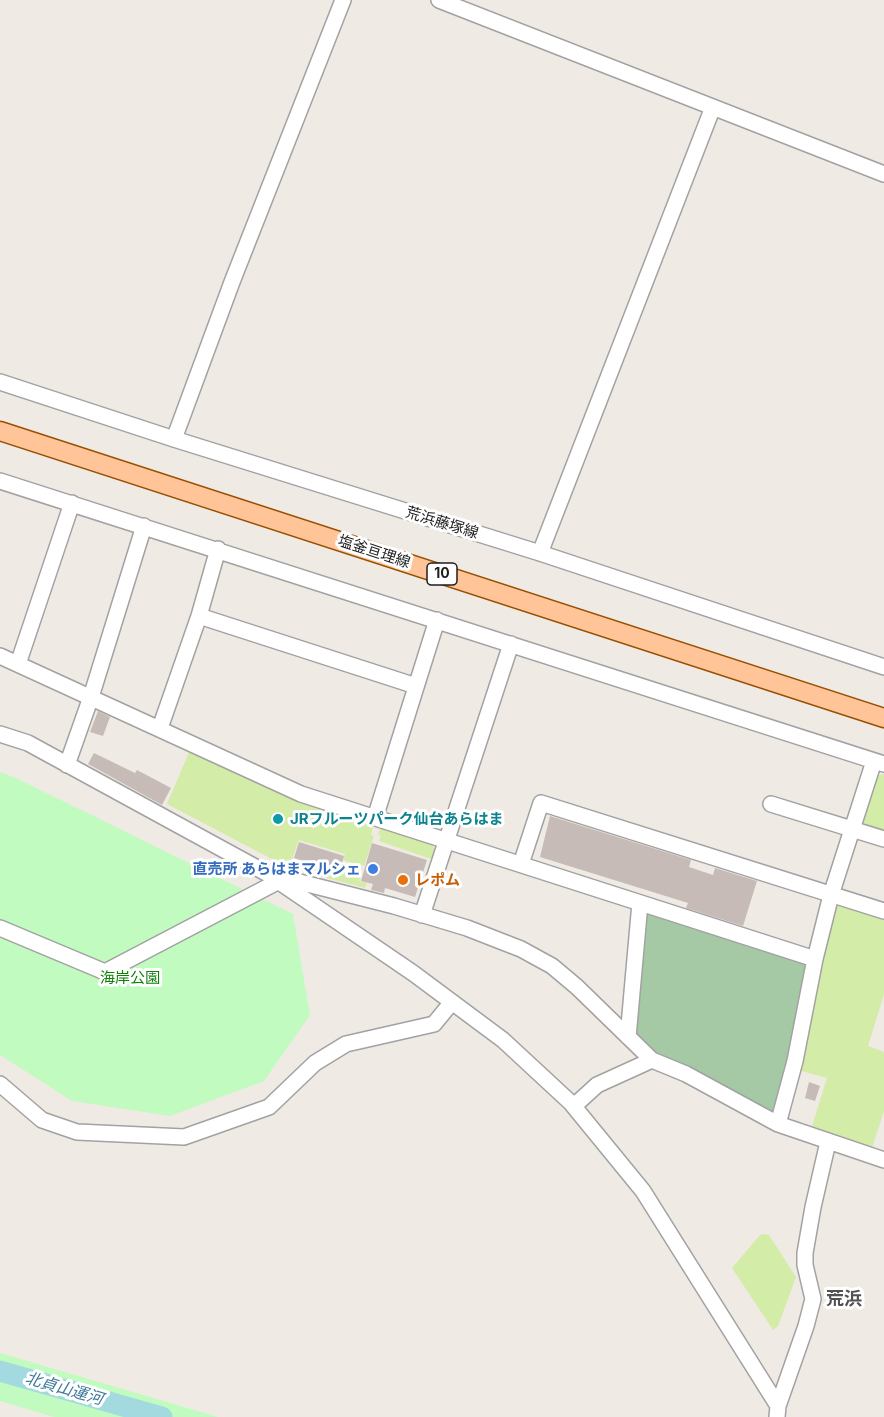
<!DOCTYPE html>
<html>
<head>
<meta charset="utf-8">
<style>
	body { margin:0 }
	canvas { display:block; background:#efeae4 }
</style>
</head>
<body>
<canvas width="884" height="1417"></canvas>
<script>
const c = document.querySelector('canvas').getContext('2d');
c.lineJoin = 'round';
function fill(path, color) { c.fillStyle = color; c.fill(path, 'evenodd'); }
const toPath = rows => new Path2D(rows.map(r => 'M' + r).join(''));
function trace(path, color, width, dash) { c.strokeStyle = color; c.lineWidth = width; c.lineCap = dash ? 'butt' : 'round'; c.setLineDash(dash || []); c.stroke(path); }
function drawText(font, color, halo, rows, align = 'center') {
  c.font = font + ' Inter,"Noto Sans JP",sans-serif'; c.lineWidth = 6; c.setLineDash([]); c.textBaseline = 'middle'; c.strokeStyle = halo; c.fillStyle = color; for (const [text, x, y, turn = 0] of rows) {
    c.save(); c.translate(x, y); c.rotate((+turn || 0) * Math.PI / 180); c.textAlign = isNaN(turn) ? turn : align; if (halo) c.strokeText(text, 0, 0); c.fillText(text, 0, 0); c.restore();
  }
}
fill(toPath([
	[190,750,374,824,371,835,374,836,364,866,343,860,345,854,299,840,292,859,339,874,342,867,362,873,359,881,367,883,365,888,289,868,167,804],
	[884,774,884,834,867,828,863,820,877,776],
	[381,826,429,841,436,850,434,860,379,841,381,836,378,834],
	[842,902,884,915,884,994,868,1046,884,1052,884,1111,872,1148,812,1126,827,1078,798,1070,804,1032,835,907],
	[765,1234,769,1235,796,1277,778,1326,773,1330,732,1268,760,1235]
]), '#d3eca7');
fill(toPath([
	[650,907,810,965,778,1111,774,1115,660,1058,637,1038,635,1011,643,912]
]), '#a4c9a4');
fill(toPath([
	[0,772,16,778,293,914,310,1015,264,1081,170,1116,72,1101,0,1055],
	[0,1353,218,1417,54,1417,0,1401]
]), '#c2fbbf');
trace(toPath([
	[0,1371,162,1417]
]), '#a2dadf', 21);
fill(toPath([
	[98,711,110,717,103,736,90,732],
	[94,753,135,773,137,770,171,788,162,805,88,764],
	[550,816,691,860,689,867,713,875,715,868,757,881,743,926,686,908,688,903,540,857],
	[299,842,344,856,339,872,294,858],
	[372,843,427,860,415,897,385,888,384,893,371,890,373,884,361,881],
	[809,1082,820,1086,815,1101,805,1098]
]), '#c7bbb7');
const minor = toPath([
	[439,0,884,174],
	[0,382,174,439,540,553,884,667],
	[174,439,232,282,343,0],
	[0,481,884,764],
	[540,553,713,107],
	[199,616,416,686],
	[0,656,301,794,815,959],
	[18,664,72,503],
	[160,728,199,616,218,549],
	[0,734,28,743,268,874,394,906,467,928,521,949,552,966,577,987,652,1060,686,1074,778,1124,884,1160],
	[67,765,91,697,144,526],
	[771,804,884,839],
	[375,818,437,620],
	[521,864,541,803,884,911],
	[278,881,413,973,503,1040,571,1103,643,1191,778,1406,777,1417],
	[422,915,511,644],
	[0,928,105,972,279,881],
	[628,1037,640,903],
	[0,1084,42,1120,77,1132,184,1137,269,1107,315,1063,346,1044,434,1024,452,1002],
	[574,1106,597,1085,652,1060],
	[778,1124,795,1061,815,959,831,895,874,761],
	[778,1406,806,1326,813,1299,805,1265,805,1253,813,1207,828,1142]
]);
const major = toPath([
	[0,431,884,718]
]);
trace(minor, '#a2a2a2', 18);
trace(major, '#985000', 21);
trace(minor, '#fff', 15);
trace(major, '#ffc599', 18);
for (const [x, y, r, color] of [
	[278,819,6,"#0f9aa8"],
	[373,869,6,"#3f7fe0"],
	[403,880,6,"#e8710a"]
]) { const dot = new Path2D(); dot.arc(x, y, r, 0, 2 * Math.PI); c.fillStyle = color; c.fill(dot); trace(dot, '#fff', 2); }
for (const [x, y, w] of [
	[442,574,30]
]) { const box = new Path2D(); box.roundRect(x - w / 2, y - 11, w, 22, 4.5); c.fillStyle = '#fff'; c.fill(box); trace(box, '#1e1e1e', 1.5); }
drawText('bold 14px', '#1e1e1e', null, [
	["10",442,574]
]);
drawText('15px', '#1e1e1e', '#fff', [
	["荒浜藤塚線",442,523,17],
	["塩釜亘理線",374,552,18]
]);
drawText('bold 15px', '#0d838f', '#fff', [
	["JRフルーツパーク仙台あらはま",290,819]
], 'left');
drawText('bold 15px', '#366cbe', '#fff', [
	["直売所 あらはまマルシェ",361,869]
], 'right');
drawText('bold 15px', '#c56008', '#fff', [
	["レポム",415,880]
], 'left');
drawText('15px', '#0e8107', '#fff', [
	["海岸公園",130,978]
]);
drawText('italic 16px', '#3e799a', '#fff', [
	["北貞山運河",64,1389,16]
]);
drawText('bold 18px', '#515151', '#fff', [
	["荒浜",844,1300]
]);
</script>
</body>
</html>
